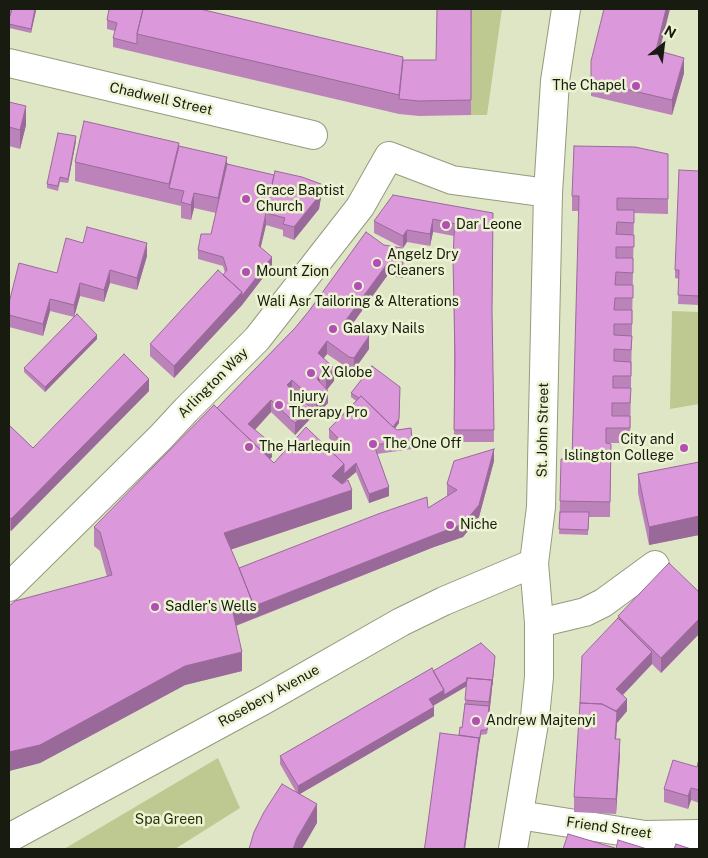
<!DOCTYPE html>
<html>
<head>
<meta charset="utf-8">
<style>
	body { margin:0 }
	#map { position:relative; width:708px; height:858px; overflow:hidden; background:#dfe6c6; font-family:"Public Sans",sans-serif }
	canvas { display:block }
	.frame { position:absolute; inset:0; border:10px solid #181b0f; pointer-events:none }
	.north { position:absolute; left:638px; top:20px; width:50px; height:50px; -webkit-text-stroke:4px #ecf3d3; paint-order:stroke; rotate:29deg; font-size:14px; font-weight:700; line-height:20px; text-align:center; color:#181b0f }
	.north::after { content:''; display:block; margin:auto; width:18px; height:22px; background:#181b0f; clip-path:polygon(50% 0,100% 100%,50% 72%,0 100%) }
</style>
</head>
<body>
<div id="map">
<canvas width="708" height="858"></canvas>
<div class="frame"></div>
<div class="north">N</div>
</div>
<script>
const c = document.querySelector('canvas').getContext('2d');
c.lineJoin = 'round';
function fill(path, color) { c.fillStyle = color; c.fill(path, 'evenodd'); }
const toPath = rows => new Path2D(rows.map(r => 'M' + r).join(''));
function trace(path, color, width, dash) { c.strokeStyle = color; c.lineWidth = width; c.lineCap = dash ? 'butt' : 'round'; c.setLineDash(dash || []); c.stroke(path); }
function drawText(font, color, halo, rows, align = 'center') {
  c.font = font + ' "Public Sans",sans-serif'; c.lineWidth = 5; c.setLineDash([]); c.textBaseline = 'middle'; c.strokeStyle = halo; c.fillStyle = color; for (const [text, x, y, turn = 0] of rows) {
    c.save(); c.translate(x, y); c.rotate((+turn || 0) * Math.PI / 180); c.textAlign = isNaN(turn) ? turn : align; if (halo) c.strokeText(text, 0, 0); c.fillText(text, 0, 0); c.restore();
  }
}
fill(toPath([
	[472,9,502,9,487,115,471,115],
	[672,311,699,312,699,404,670,409],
	[218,758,240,808,175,849,64,849]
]), '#bdc990');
const street = toPath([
	[9,63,313,135],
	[9,587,161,437,186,410,257,339,360,207,389,156,452,180,548,193],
	[539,623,585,612,603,603,655,565],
	[519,815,645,835,699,834]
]);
const secondary = toPath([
	[513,849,535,717,539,677,539,623,534,563]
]);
const primary = toPath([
	[9,838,264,700,401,622,444,601,534,563,541,507,548,193,555,81,566,9]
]);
trace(street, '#949b7d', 30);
trace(secondary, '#949b7d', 30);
trace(primary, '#949b7d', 30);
trace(street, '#fff', 28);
trace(secondary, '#fff', 28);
trace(primary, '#fff', 28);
fill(toPath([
	[9,9,36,9,31,33,9,28],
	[472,9,471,115,419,116,399,114,113,47,113,38,115,31,107,29,107,20,403,60,436,60],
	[659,51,684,73,672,115,591,96,591,61],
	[9,102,26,125,20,149,9,146],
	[76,141,68,183,60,182,58,191,47,188,47,184],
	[179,146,321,197,319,209,294,240,283,236,283,230,266,225,260,247,272,266,242,305,174,378,150,356,150,344,225,273,223,266,198,259,198,250,211,234,216,213,194,208,191,220,181,218,181,206,75,181,75,162],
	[668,154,668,214,634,213,630,443,606,443,611,444,610,517,589,517,588,535,559,534,560,501,572,459,579,211,572,211,572,196],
	[699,171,699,305,678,304,679,279,675,278,675,270],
	[493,213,492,313,494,442,454,442,454,236,433,232,430,246,407,242,403,248,374,233,374,221],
	[366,232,403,265,403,278,387,276,352,324,369,349,354,370,349,369,327,354,324,358,334,381,327,389,328,403,316,415,310,409,310,419,295,435,271,412,255,430,272,457,270,459,274,463,331,451,336,445,329,438,329,429,356,401,351,397,351,393,399,423,395,428,397,430,411,428,412,449,377,454,389,496,369,503,356,472,343,483,352,509,231,549,239,568,428,508,447,496,447,484,494,461,479,517,463,537,434,547,236,626,242,671,185,685,40,763,9,771,9,606,107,577,100,551,94,546,94,527,217,408,295,328,309,311],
	[83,243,147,256,137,290,110,283,104,302,80,296,74,317,97,339,45,392,24,372,24,368,74,317,50,311,43,336,9,327,9,303,57,273],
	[149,391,11,531,9,529,9,425,33,448],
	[699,462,699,535,649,545,638,493,638,474],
	[699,592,699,634,661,673,652,664,623,695,627,711,617,723,616,739,620,754,616,814,574,812,574,797,618,618,618,616],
	[495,660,487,734,481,735,479,746,465,849,424,849,459,735,462,728,467,686,433,706,434,716,300,794,317,823,296,792,280,764,280,756,433,671],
	[699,759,699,803,691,800,688,809,664,802,664,789,697,767]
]), '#bc83bb');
fill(toPath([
	[35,9,36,11,31,33,31,29],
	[666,9,670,9,656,65,656,50],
	[684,58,684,73,672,115,672,100],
	[26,106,26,125,20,149,20,130],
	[76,136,76,141,68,183,68,179],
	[227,157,227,173,218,214,218,198],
	[321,184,321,197,319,209,294,240,294,227],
	[194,193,194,208,191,220,191,205],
	[266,216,266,225,259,255,259,246],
	[433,219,433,232,430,246,430,234],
	[407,230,407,242,403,248,403,236],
	[147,243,147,256,137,290,137,278],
	[272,257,272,266,242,305,174,378,174,366],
	[387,264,387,276,346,333,346,320],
	[110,270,110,283,104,302,104,290],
	[80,283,80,296,74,317,74,305],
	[50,299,50,311,43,336,43,324],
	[97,335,97,339,45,392,45,387],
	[369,336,369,349,354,370,354,358],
	[327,341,327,354,318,365,318,353],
	[334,368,334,381,326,391,326,378],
	[320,375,320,387,317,379],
	[149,379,149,391,11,531,11,519],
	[292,380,292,393,287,385],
	[400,387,399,423,391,434],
	[328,391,328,403,316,415,316,402],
	[271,400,271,412,248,437,248,424],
	[310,407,310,419,295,435,295,423],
	[272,444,272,457,261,469,261,456],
	[494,449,494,461,479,517,463,537,434,547,232,627,232,608,434,535],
	[356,463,356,472,344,482,344,474],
	[344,464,344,483,332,495,332,476],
	[389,487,389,496,369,503,369,494],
	[352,490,352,509,224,552,224,533],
	[699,516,699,535,649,545,649,527],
	[699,619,699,634,661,673,661,658],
	[242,652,242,671,185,685,40,763,9,771,9,752,185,666],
	[652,652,652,664,616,702,616,689],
	[495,656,492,689,487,734,489,702],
	[468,680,467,686,429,708,429,699,444,690],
	[627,699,627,711,617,723,615,754,614,713],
	[434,707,434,716,298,795,298,786],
	[481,730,465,849,464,849,479,738],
	[620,739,620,754,616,814,616,799],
	[691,788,691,800,688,809,688,796],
	[317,804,317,823,302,849,293,849,297,838]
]), '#996a99');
const building = toPath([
	[12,9,35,9,31,29,9,24,9,16,10,16,12,9],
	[109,9,143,9,137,34,137,44,113,38,117,23,107,20,109,9],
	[143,9,200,9,403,57,399,95,137,34,143,9],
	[437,9,471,9,471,100,419,101,399,99,403,60,436,60,437,9],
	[604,9,666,9,656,50,684,58,672,100,591,81,591,61,604,9],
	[9,102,26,106,20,130,9,127,9,102],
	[84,121,179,143,169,184,75,162,84,121],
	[58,133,76,136,68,179,60,177,58,186,47,184,58,133],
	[179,146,227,157,218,198,194,193,191,205,181,202,184,191,169,188,179,146],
	[574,146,635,147,668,154,668,199,617,198,617,210,634,210,634,223,617,222,616,234,634,235,634,247,616,247,616,258,633,258,633,273,616,272,615,285,633,285,633,298,615,298,614,310,632,310,632,324,614,324,614,335,632,336,631,350,614,349,614,361,631,362,631,376,613,376,613,388,631,388,630,403,612,403,612,416,630,416,630,428,606,428,606,443,611,444,610,502,560,501,561,459,572,459,579,196,572,196,574,146],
	[227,164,274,175,259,246,272,257,242,296,242,292,223,275,227,270,223,257,198,250,201,234,211,234,227,164],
	[679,170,699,171,699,296,678,295,679,270,675,270,679,170],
	[275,171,302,177,321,184,319,196,294,227,283,224,285,218,266,213,275,171],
	[393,195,493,213,492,310,494,430,454,430,455,357,453,259,454,235,456,224,433,219,430,234,407,230,403,236,374,221,393,195],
	[87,227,147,243,137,278,110,270,104,290,80,283,74,305,50,299,43,324,9,315,9,303,19,263,57,273,66,238,83,243,87,227],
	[366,232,384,245,402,248,403,265,387,264,346,320,369,336,354,358,349,357,327,341,318,353,334,368,326,378,320,375,317,379,328,391,316,402,292,380,287,385,310,407,295,423,271,400,248,424,272,444,264,453,217,408,295,328,309,311,366,232],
	[218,270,242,292,174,366,150,344,218,270],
	[77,314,97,335,45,387,24,368,77,314],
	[124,354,149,379,11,519,9,517,9,425,33,448,124,354],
	[372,366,400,387,399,419,393,427,361,396,359,398,351,393,372,366],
	[361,396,391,425,397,430,411,428,412,440,374,445,389,487,369,494,356,463,344,474,344,464,331,451,340,440,329,429,361,396],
	[214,405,274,463,306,427,344,464,332,476,342,484,348,480,352,490,224,533,237,563,252,601,232,608,242,652,185,666,40,745,9,752,9,606,15,601,112,575,100,532,94,527,214,405],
	[494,449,479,505,463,524,434,535,252,607,252,601,239,568,378,514,427,497,428,508,457,490,447,484,454,461,494,449],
	[699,462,699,516,649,527,638,474,699,462],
	[560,512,589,512,588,530,559,529,560,512],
	[669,563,699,592,699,619,661,658,618,616,669,563],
	[618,618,652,652,616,689,627,699,616,711,602,704,580,703,582,656,618,618],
	[481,643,495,656,492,685,492,680,467,678,467,681,444,695,444,690,433,671,481,643],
	[432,668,444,690,429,699,434,707,298,786,280,756,432,668],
	[467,678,492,680,489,702,465,700,467,678],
	[580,703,602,704,617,712,615,739,620,739,616,799,574,797,580,703],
	[465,704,489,706,487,730,481,730,479,742,479,738,459,735,460,727,462,728,465,704],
	[440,733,479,738,464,849,424,849,425,845,440,733],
	[699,759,699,790,691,788,688,796,664,789,673,760,697,767,699,759],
	[282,784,317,804,297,838,293,849,249,849,254,832,264,812,282,784],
	[568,834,615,848,614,849,563,849,568,834],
	[618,840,647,849,616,849,618,840],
	[676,844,691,849,674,849,676,844]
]);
fill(building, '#db98da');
trace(building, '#996a99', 1);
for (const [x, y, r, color] of [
	[636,86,5,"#b34fb4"],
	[246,199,5,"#b34fb4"],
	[446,225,5,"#b34fb4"],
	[377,263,5,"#b34fb4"],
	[246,272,5,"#b34fb4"],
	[358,286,5,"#b34fb4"],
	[333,329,5,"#b34fb4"],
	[311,373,5,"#b34fb4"],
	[279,405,5,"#b34fb4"],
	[373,444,5,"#b34fb4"],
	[249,447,5,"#b34fb4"],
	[684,448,5,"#b34fb4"],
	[450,525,5,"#b34fb4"],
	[155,607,5,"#b34fb4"],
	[476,721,5,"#b34fb4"]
]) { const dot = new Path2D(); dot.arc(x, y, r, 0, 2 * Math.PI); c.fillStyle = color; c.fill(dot); trace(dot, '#ecf3d3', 2); }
drawText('14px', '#181b0f', '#ecf3d3', [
	["The Chapel",626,86,"right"],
	["Grace Baptist",256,191],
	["Church",256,207],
	["Dar Leone",456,225],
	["Angelz Dry",387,255],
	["Cleaners",387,271],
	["Mount Zion",256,272],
	["Wali Asr Tailoring & Alterations",358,302,"center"],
	["Galaxy Nails",343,329],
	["X Globe",321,373],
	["Injury",289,397],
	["Therapy Pro",289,413],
	["City and",674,440,"right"],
	["Islington College",674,456,"right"],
	["The One Off",383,444],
	["The Harlequin",259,447],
	["Niche",460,525],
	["Sadler's Wells",165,607],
	["Andrew Majtenyi",486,721]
], 'left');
drawText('14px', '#181b0f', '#ecf3d3', [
	["Chadwell Street",161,99,13],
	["Arlington Way",213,383,-45],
	["St. John Street",543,430,-89],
	["Rosebery Avenue",269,696,-29],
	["Friend Street",609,828,8]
]);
drawText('14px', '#2a3008', '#ecf3d3', [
	["Spa Green",169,820]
]);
</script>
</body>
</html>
